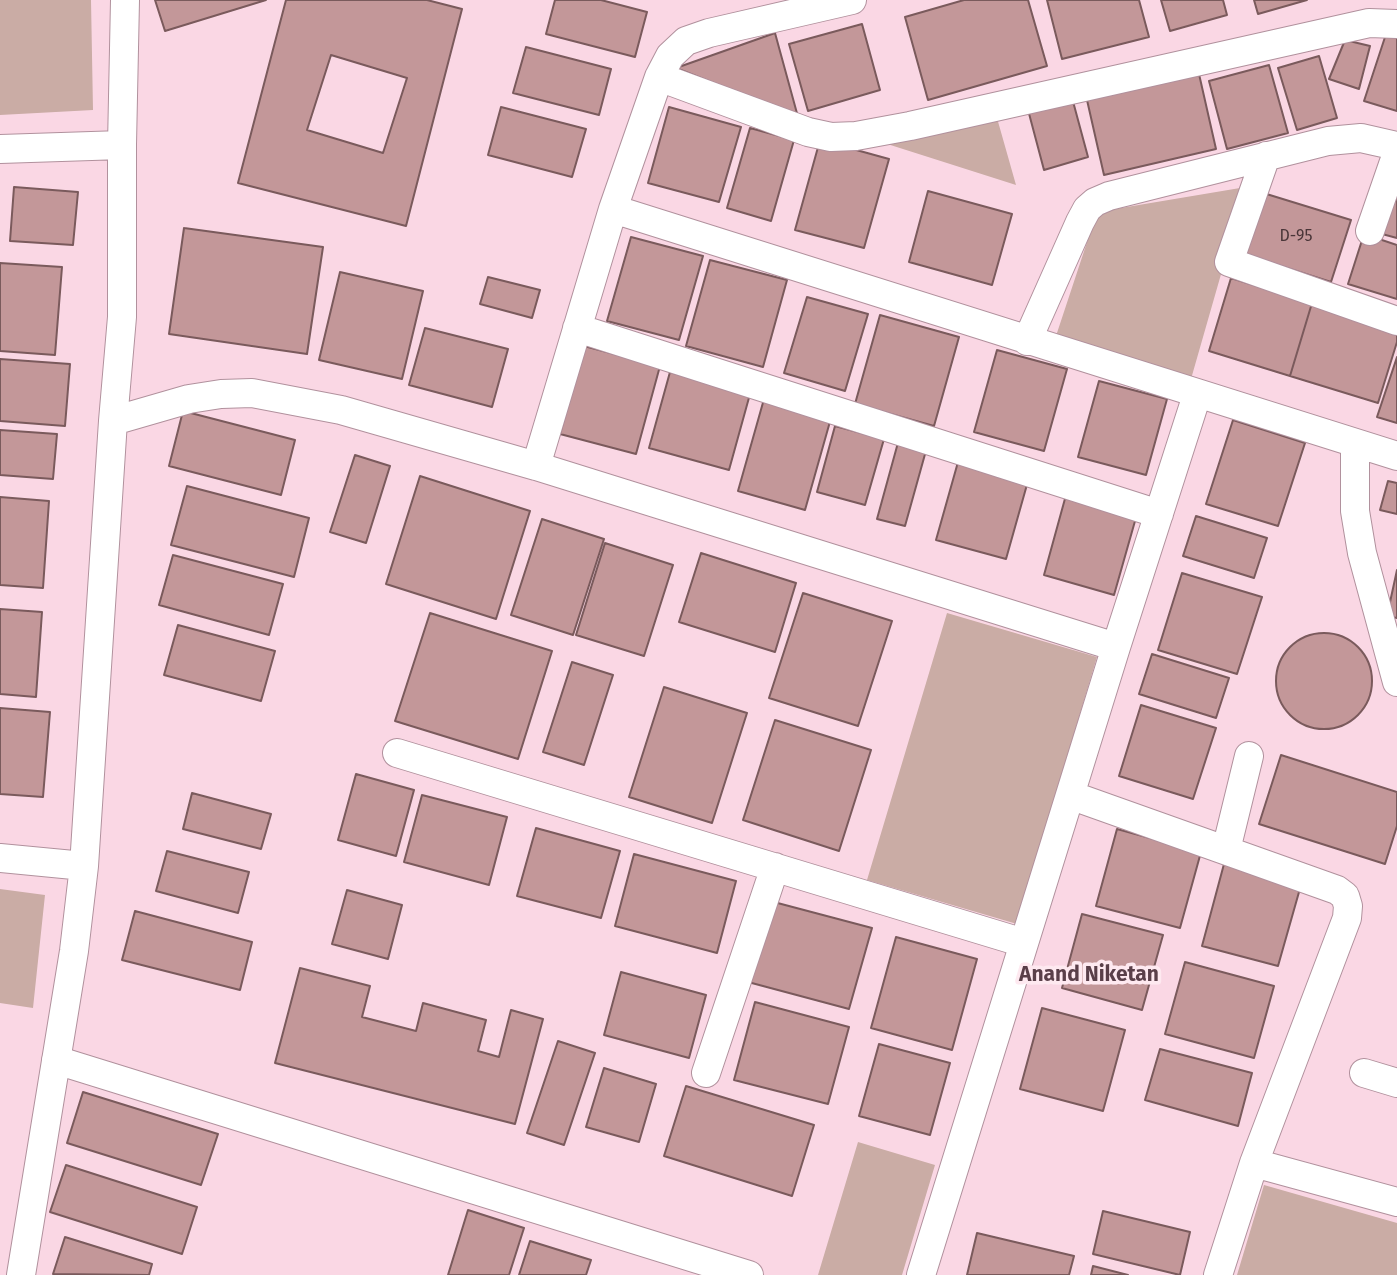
<!DOCTYPE html>
<html>
<head>
<meta charset="utf-8">
<style>
	body { margin:0 }
	canvas { display:block; background:#fad7e4 }
</style>
</head>
<body>
<canvas width="1397" height="1275"></canvas>
<script>
const c = document.querySelector('canvas').getContext('2d');
c.lineJoin = 'round';
function fill(path, color) { c.fillStyle = color; c.fill(path, 'evenodd'); }
const toPath = rows => new Path2D(rows.map(r => 'M' + r).join(''));
function trace(path, color, width, dash) { c.strokeStyle = color; c.lineWidth = width; c.lineCap = dash ? 'butt' : 'round'; c.setLineDash(dash || []); c.stroke(path); }
function drawText(font, color, halo, rows, align = 'center') {
  c.font = font + ' "Fira Sans",sans-serif'; c.lineWidth = 7; c.setLineDash([]); c.textBaseline = 'middle'; c.strokeStyle = halo; c.fillStyle = color; for (const [text, x, y, turn = 0] of rows) {
    c.save(); c.translate(x, y); c.rotate((+turn || 0) * Math.PI / 180); c.textAlign = isNaN(turn) ? turn : align; if (halo) c.strokeText(text, 0, 0); c.fillText(text, 0, 0); c.restore();
  }
}
fill(toPath([
	[0,0,91,0,93,110,0,115],
	[997,118,1016,185,881,142],
	[1246,187,1191,379,1054,342,1097,212],
	[947,613,1097,657,1017,924,867,880],
	[0,889,45,895,33,1008,0,1003],
	[858,1142,935,1165,902,1275,818,1275],
	[1264,1185,1397,1223,1397,1275,1237,1275]
]), '#caaca5');
const building = toPath([
	[155,0,266,0,165,31,155,0],
	[286,0,427,0,462,9,406,226,238,183,286,0],
	[331,55,407,78,383,153,307,130,331,55],
	[555,0,601,0,647,12,635,57,546,34,555,0],
	[964,0,1028,0,1047,66,928,100,905,17,964,0],
	[1047,0,1139,0,1149,37,1062,59,1047,0],
	[1161,0,1223,0,1227,15,1170,31,1161,0],
	[1254,0,1307,0,1258,14,1254,0],
	[862,24,880,90,808,111,789,44,862,24],
	[1388,28,1397,31,1397,111,1364,101,1388,28],
	[775,33,798,117,676,68,775,33],
	[1345,40,1370,46,1359,89,1329,79,1345,40],
	[526,47,611,69,599,115,513,93,526,47],
	[1319,56,1337,118,1297,130,1278,68,1319,56],
	[1269,65,1288,133,1227,149,1209,81,1269,65],
	[1199,74,1216,149,1104,175,1087,100,1199,74],
	[1071,94,1088,157,1044,170,1027,106,1071,94],
	[501,107,586,129,572,177,488,155,501,107],
	[669,107,741,127,719,202,648,183,669,107],
	[750,128,794,140,771,221,727,208,750,128],
	[820,140,889,159,864,248,795,230,820,140],
	[14,187,78,192,73,245,10,241,14,187],
	[1397,188,1397,238,1382,234,1397,188],
	[928,191,1012,214,992,285,909,262,928,191],
	[1260,192,1351,220,1331,282,1240,253,1260,192],
	[184,228,323,247,307,354,169,334,184,228],
	[1364,234,1397,245,1397,299,1348,284,1364,234],
	[631,237,703,256,679,340,607,321,631,237],
	[710,260,787,280,763,367,686,346,710,260],
	[0,263,62,267,55,355,0,351,0,263],
	[340,272,423,291,402,379,319,360,340,272],
	[488,277,540,290,532,318,480,304,488,277],
	[1231,278,1312,303,1290,376,1209,351,1231,278],
	[807,297,868,314,845,391,784,373,807,297],
	[1312,303,1397,329,1397,342,1378,403,1290,376,1312,303],
	[880,315,959,337,934,426,855,404,880,315],
	[425,328,508,349,492,407,409,385,425,328],
	[584,346,660,366,636,454,560,434,584,346],
	[997,350,1067,369,1044,451,974,432,997,350],
	[1397,357,1397,423,1377,417,1397,357],
	[0,359,70,364,65,426,0,421,0,359],
	[670,372,750,394,729,470,649,448,670,372],
	[1099,381,1167,399,1146,475,1078,457,1099,381],
	[764,399,831,418,805,510,738,491,764,399],
	[183,411,295,440,281,495,169,466,183,411],
	[1233,420,1305,443,1278,526,1206,504,1233,420],
	[835,426,884,439,865,505,817,492,835,426],
	[0,430,57,434,53,479,0,475,0,430],
	[899,439,927,447,905,526,877,519,899,439],
	[355,455,390,466,366,543,330,532,355,455],
	[958,462,1028,481,1006,559,936,540,958,462],
	[420,476,530,511,496,619,386,584,420,476],
	[1388,481,1397,483,1397,514,1380,510,1388,481],
	[187,486,309,518,294,577,171,545,187,486],
	[1066,495,1137,514,1114,595,1044,575,1066,495],
	[0,497,49,501,43,588,0,585,0,497],
	[1196,516,1267,538,1254,578,1183,556,1196,516],
	[542,519,604,539,573,635,511,615,542,519],
	[605,543,673,565,644,656,576,635,605,543],
	[701,553,796,583,775,652,679,622,701,553],
	[173,555,283,584,269,635,159,605,173,555],
	[1397,570,1397,618,1387,616,1397,570],
	[1182,573,1262,597,1237,674,1158,650,1182,573],
	[803,593,892,621,858,726,769,698,803,593],
	[0,609,42,612,36,697,0,694,0,609],
	[430,613,552,651,518,759,395,721,430,613],
	[178,625,275,651,261,701,164,675,178,625],
	'1276 681a48 48 0 1 1 96 0a48 48 0 1 1-96 0Z',
	[1152,654,1229,678,1216,718,1139,694,1152,654],
	[572,662,613,675,584,765,543,752,572,662],
	[664,687,747,713,712,823,629,797,664,687],
	[1141,705,1216,728,1193,799,1119,776,1141,705],
	[0,708,50,712,43,797,0,794,0,708],
	[775,720,871,750,839,851,743,820,775,720],
	[1281,755,1397,792,1397,826,1385,864,1259,824,1281,755],
	[356,774,414,790,396,856,338,840,356,774],
	[192,793,271,814,261,849,183,829,192,793],
	[422,795,507,817,489,885,404,862,422,795],
	[536,828,620,851,601,918,517,896,536,828],
	[1117,829,1201,852,1180,928,1096,906,1117,829],
	[167,851,249,872,238,913,156,891,167,851],
	[634,854,736,881,717,953,615,926,634,854],
	[1224,864,1301,885,1278,966,1202,946,1224,864],
	[347,890,402,905,388,959,332,944,347,890],
	[770,901,872,928,849,1009,748,982,770,901],
	[135,911,252,942,240,990,122,960,135,911],
	[1082,914,1163,935,1142,1010,1062,988,1082,914],
	[896,937,977,959,952,1050,871,1028,896,937],
	[1185,962,1274,986,1254,1058,1165,1034,1185,962],
	[300,968,370,986,362,1017,416,1031,423,1003,486,1020,478,1051,499,1057,511,1010,543,1019,515,1124,275,1063,300,968],
	[621,972,706,995,689,1058,604,1035,621,972],
	[755,1002,849,1027,828,1104,734,1080,755,1002],
	[1042,1008,1125,1030,1103,1111,1020,1089,1042,1008],
	[558,1041,595,1053,564,1145,527,1133,558,1041],
	[879,1044,950,1063,930,1135,859,1116,879,1044],
	[1160,1049,1252,1073,1238,1126,1145,1100,1160,1049],
	[604,1068,656,1084,639,1142,586,1127,604,1068],
	[686,1086,814,1125,792,1196,664,1156,686,1086],
	[83,1092,218,1134,201,1185,67,1143,83,1092],
	[66,1165,197,1207,182,1254,50,1212,66,1165],
	[468,1210,524,1228,509,1275,448,1275,468,1210],
	[1103,1211,1190,1232,1180,1275,1093,1254,1103,1211],
	[977,1233,1074,1256,1069,1275,967,1275,977,1233],
	[65,1237,152,1264,149,1275,53,1274,65,1237],
	[530,1241,591,1260,586,1275,519,1275,530,1241],
	[1093,1266,1128,1275,1091,1275,1093,1266]
]);
fill(building, '#c39799');
trace(building, '#7a5a5c', 2);
const street = toPath([
	[659,77,808,132,831,137,856,136,910,126,1369,23,1397,24],
	[0,149,122,145],
	[1266,156,1229,262,1397,321],
	[613,209,1397,456],
	[1370,231,1397,153],
	[577,328,1159,514],
	[1027,341,1080,222,1087,209,1095,202,1109,196,1328,141,1361,138,1397,146],
	[113,421,189,399,221,394,252,393,341,410,536,466,1116,647],
	[1355,443,1355,511,1362,553,1397,682],
	[536,466,613,209,659,77,670,56,686,41,709,33,852,0],
	[397,753,1024,943],
	[1070,795,1337,890,1345,896,1348,906,1347,918,1254,1163,1218,1275],
	[1226,850,1249,756],
	[0,858,84,866],
	[56,1060,749,1275],
	[706,1073,775,867],
	[1364,1073,1397,1083],
	[1254,1163,1397,1202],
	[21,1275,74,951,84,866,113,421,122,317,122,145,125,0],
	[921,1275,1116,647,1197,395]
]);
trace(street, '#b1919d', 30);
trace(street, '#fff', 28);
drawText('16px', '#493538', null, [
	["D-95",1296,237]
]);
drawText('bold 21px', '#5a3f49', '#fee9f0', [
	["Anand Niketan",1089,975]
]);
</script>
</body>
</html>
